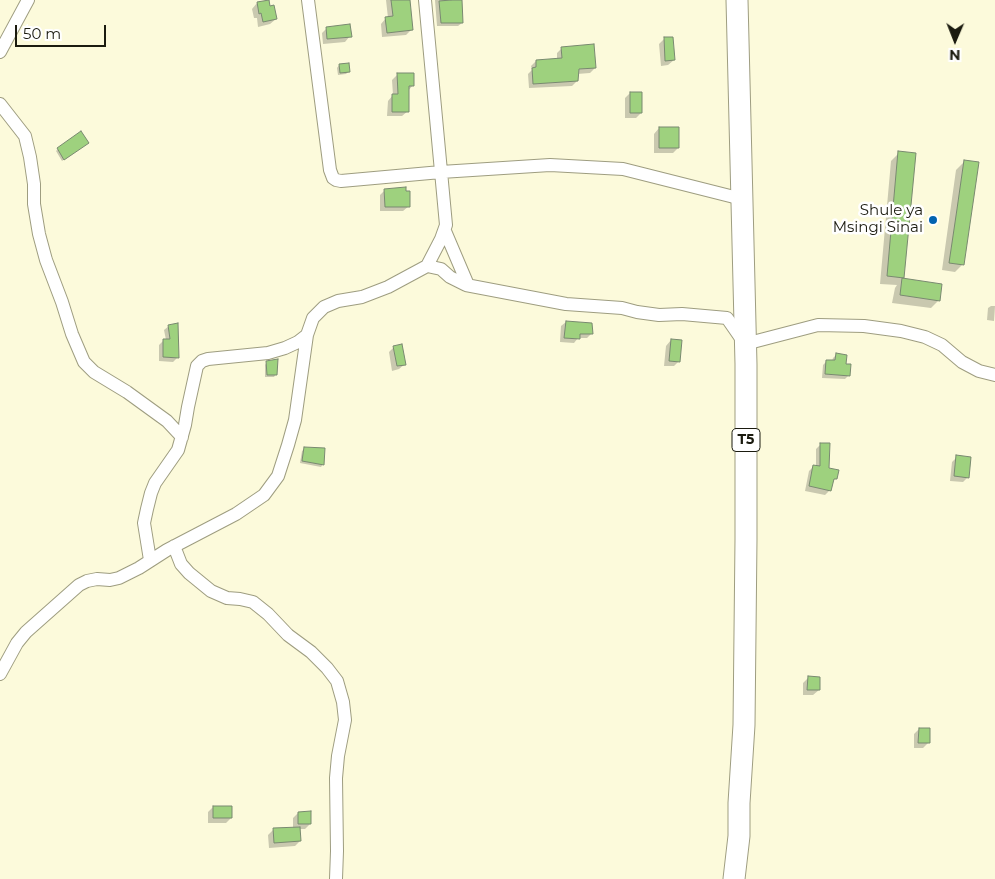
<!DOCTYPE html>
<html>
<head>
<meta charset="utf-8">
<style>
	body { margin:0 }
	#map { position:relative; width:995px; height:879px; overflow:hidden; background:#fcfadb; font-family:Montserrat,sans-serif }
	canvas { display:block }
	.north { position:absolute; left:930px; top:15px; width:50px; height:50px; -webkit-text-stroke:4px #fff; paint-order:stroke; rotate:181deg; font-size:14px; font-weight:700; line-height:20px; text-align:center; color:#1b1b0f }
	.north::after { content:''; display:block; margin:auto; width:18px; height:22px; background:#1b1b0f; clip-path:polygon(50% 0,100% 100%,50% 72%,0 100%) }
	.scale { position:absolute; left:15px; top:25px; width:91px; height:22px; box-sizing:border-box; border:2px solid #1b1b0f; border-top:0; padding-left:6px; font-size:15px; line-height:18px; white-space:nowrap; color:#1b1b0f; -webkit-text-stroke:4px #fff; paint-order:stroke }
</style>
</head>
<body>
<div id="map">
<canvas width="995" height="879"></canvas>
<div class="north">N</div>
<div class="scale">50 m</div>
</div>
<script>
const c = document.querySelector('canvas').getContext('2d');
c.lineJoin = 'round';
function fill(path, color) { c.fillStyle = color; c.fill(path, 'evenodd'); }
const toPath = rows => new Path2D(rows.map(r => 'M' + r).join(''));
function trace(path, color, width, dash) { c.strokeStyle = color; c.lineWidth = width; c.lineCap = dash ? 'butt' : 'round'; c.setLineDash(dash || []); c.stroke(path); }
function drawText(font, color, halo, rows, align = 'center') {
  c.font = font + ' Montserrat,sans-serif'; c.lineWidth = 5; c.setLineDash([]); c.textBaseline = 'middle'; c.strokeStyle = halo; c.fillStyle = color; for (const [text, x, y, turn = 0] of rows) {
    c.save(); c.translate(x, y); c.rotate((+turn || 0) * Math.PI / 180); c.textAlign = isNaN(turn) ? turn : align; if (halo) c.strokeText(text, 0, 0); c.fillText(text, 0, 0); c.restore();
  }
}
fill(toPath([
	[386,0,409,0,412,29,406,35,382,37,381,24,386,18,388,18],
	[435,0,461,0,462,23,458,26,437,26],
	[268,1,269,8,276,19,270,24,258,27,257,18,254,18,252,9,257,3],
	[327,28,350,36,345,42,323,44,322,33],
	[664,39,674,60,668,65,661,66,659,44],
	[562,48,595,68,590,73,577,74,577,81,572,86,529,88,528,74,532,70,531,66,536,61,557,59,557,53],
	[339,65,348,72,346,74,338,75,337,68],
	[398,74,413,85,408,91,408,111,402,116,387,116,388,101,393,95,392,80],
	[630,93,641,113,636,118,625,118,625,98],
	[659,128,678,148,673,153,654,153,654,134],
	[85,145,62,161,56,151,58,149],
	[899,153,903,277,901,279,941,285,939,300,931,308,892,303,895,288,897,285,880,284,891,161],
	[964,162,963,264,955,272,942,270,956,170],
	[385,190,405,192,409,206,403,211,380,211,380,195],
	[991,306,995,306,994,321,987,320,988,308],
	[566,322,592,333,587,338,578,338,574,343,560,342,561,326],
	[169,326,178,357,173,362,159,361,159,345,164,340,166,340,164,330],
	[671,340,679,361,674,366,664,366,666,346],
	[394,347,405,364,399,369,392,371,389,352],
	[836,355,844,365,849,375,845,379,822,378,823,365,827,361,832,361,833,358],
	[267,362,276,374,274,377,265,377,265,365],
	[821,444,828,469,835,478,832,482,830,490,825,495,805,491,809,471,814,466,816,466,816,449],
	[305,448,323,464,321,467,300,463,302,451],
	[957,457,968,477,963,482,950,481,952,462],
	[808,678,819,690,813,695,803,695,803,683],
	[919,729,928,743,923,748,914,748,914,734],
	[213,807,231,818,226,823,208,823,208,812],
	[298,813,310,824,305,829,299,829,300,841,295,846,269,848,268,835,273,830,293,828,293,818]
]), '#0003');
const building = toPath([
	[269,0,270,6,274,5,277,19,263,22,261,13,259,14,257,2,269,0],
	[391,0,410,0,413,30,387,33,385,17,393,16,391,0],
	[451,0,462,0,463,23,441,23,439,1,451,0],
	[350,24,352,37,327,39,326,27,350,24],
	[664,37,673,37,675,60,665,61,664,37],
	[594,44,596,68,579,69,578,81,533,84,532,68,536,67,536,60,562,58,561,47,594,44],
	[349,63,350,72,340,73,339,64,349,63],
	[397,73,414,73,414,86,409,86,409,112,392,112,392,94,398,94,397,73],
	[630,92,642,92,642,113,630,113,630,92],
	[659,127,679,127,679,148,659,148,659,127],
	[81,131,89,143,64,160,57,148,81,131],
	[898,151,916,153,904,278,887,276,898,151],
	[964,160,979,162,964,265,949,263,957,209,964,160],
	[406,187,406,191,410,191,410,207,385,207,384,189,406,187],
	[902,278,942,284,940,301,900,295,902,278],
	[566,321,592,323,593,334,580,334,580,339,564,338,566,321],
	[178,323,179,358,163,357,163,339,170,339,168,325,178,323],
	[671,339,682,340,680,362,669,361,671,339],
	[402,344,406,365,397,366,393,346,402,344],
	[836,353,847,355,846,364,851,364,850,376,825,374,826,360,835,360,836,353],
	[278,359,277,375,267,375,266,361,278,359],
	[820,443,830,443,829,468,839,470,837,479,834,479,831,491,809,486,813,465,820,466,820,443],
	[304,447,325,448,324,465,302,461,304,447],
	[956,455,971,457,969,478,954,476,956,455],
	[808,676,820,677,820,690,807,690,808,676],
	[919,728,930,728,930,743,918,743,919,728],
	[213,806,232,806,232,818,213,818,213,806],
	[311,811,311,824,298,824,298,812,311,811],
	[300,827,301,841,274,843,273,828,300,827]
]);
fill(building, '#9ed17e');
trace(building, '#798970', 1);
const minor = toPath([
	[308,0,330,170,333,178,336,180,341,181,441,172,550,165,623,169,742,199],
	[0,52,28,0],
	[0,104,25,136,30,157,34,184,34,204,39,234,46,260,62,302,72,334,84,362,94,372,127,392,167,421,182,437],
	[445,231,468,285],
	[427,266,441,269,450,277,466,285,566,304,622,308,637,312,659,315,682,314,727,318,745,344,818,325,864,326,901,331,925,337,942,345,962,362,979,371,995,375],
	[174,546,181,564,189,573,211,591,227,598,240,599,253,602,268,614,288,635,311,652,327,668,337,681,343,702,345,720,338,756,336,778,337,851,336,879],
	[150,560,144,523,147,509,151,493,155,483,178,450,185,425,188,407,197,366,202,361,208,359,268,353,285,348,298,342,307,335],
	[0,674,17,643,26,632,79,585,87,581,97,579,110,580,119,578,139,568,167,550,236,514,264,495,278,476,288,445,295,420,307,335,313,318,324,307,338,301,362,297,388,287,427,266,441,239,446,225,425,0]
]);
const trunk = toPath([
	[734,879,739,836,739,803,744,725,746,539,746,364,737,0]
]);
trace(minor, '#9e9d80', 14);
trace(trunk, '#9e9d80', 23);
trace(minor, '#fff', 12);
trace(trunk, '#fff', 21);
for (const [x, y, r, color] of [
	[933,220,5,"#0163b0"]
]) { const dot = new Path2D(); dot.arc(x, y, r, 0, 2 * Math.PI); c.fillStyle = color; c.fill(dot); trace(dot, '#fff', 2); }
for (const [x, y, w] of [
	[746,440,28]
]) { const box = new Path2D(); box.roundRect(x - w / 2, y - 11.5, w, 23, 4); c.fillStyle = '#fff'; c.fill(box); trace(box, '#1b1b0f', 1); }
drawText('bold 14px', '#1b1b0f', null, [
	["T5",746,440]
]);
drawText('15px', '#1b1b0f', '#fff', [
	["Shule ya",923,211],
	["Msingi Sinai",923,228]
], 'right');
</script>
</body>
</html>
